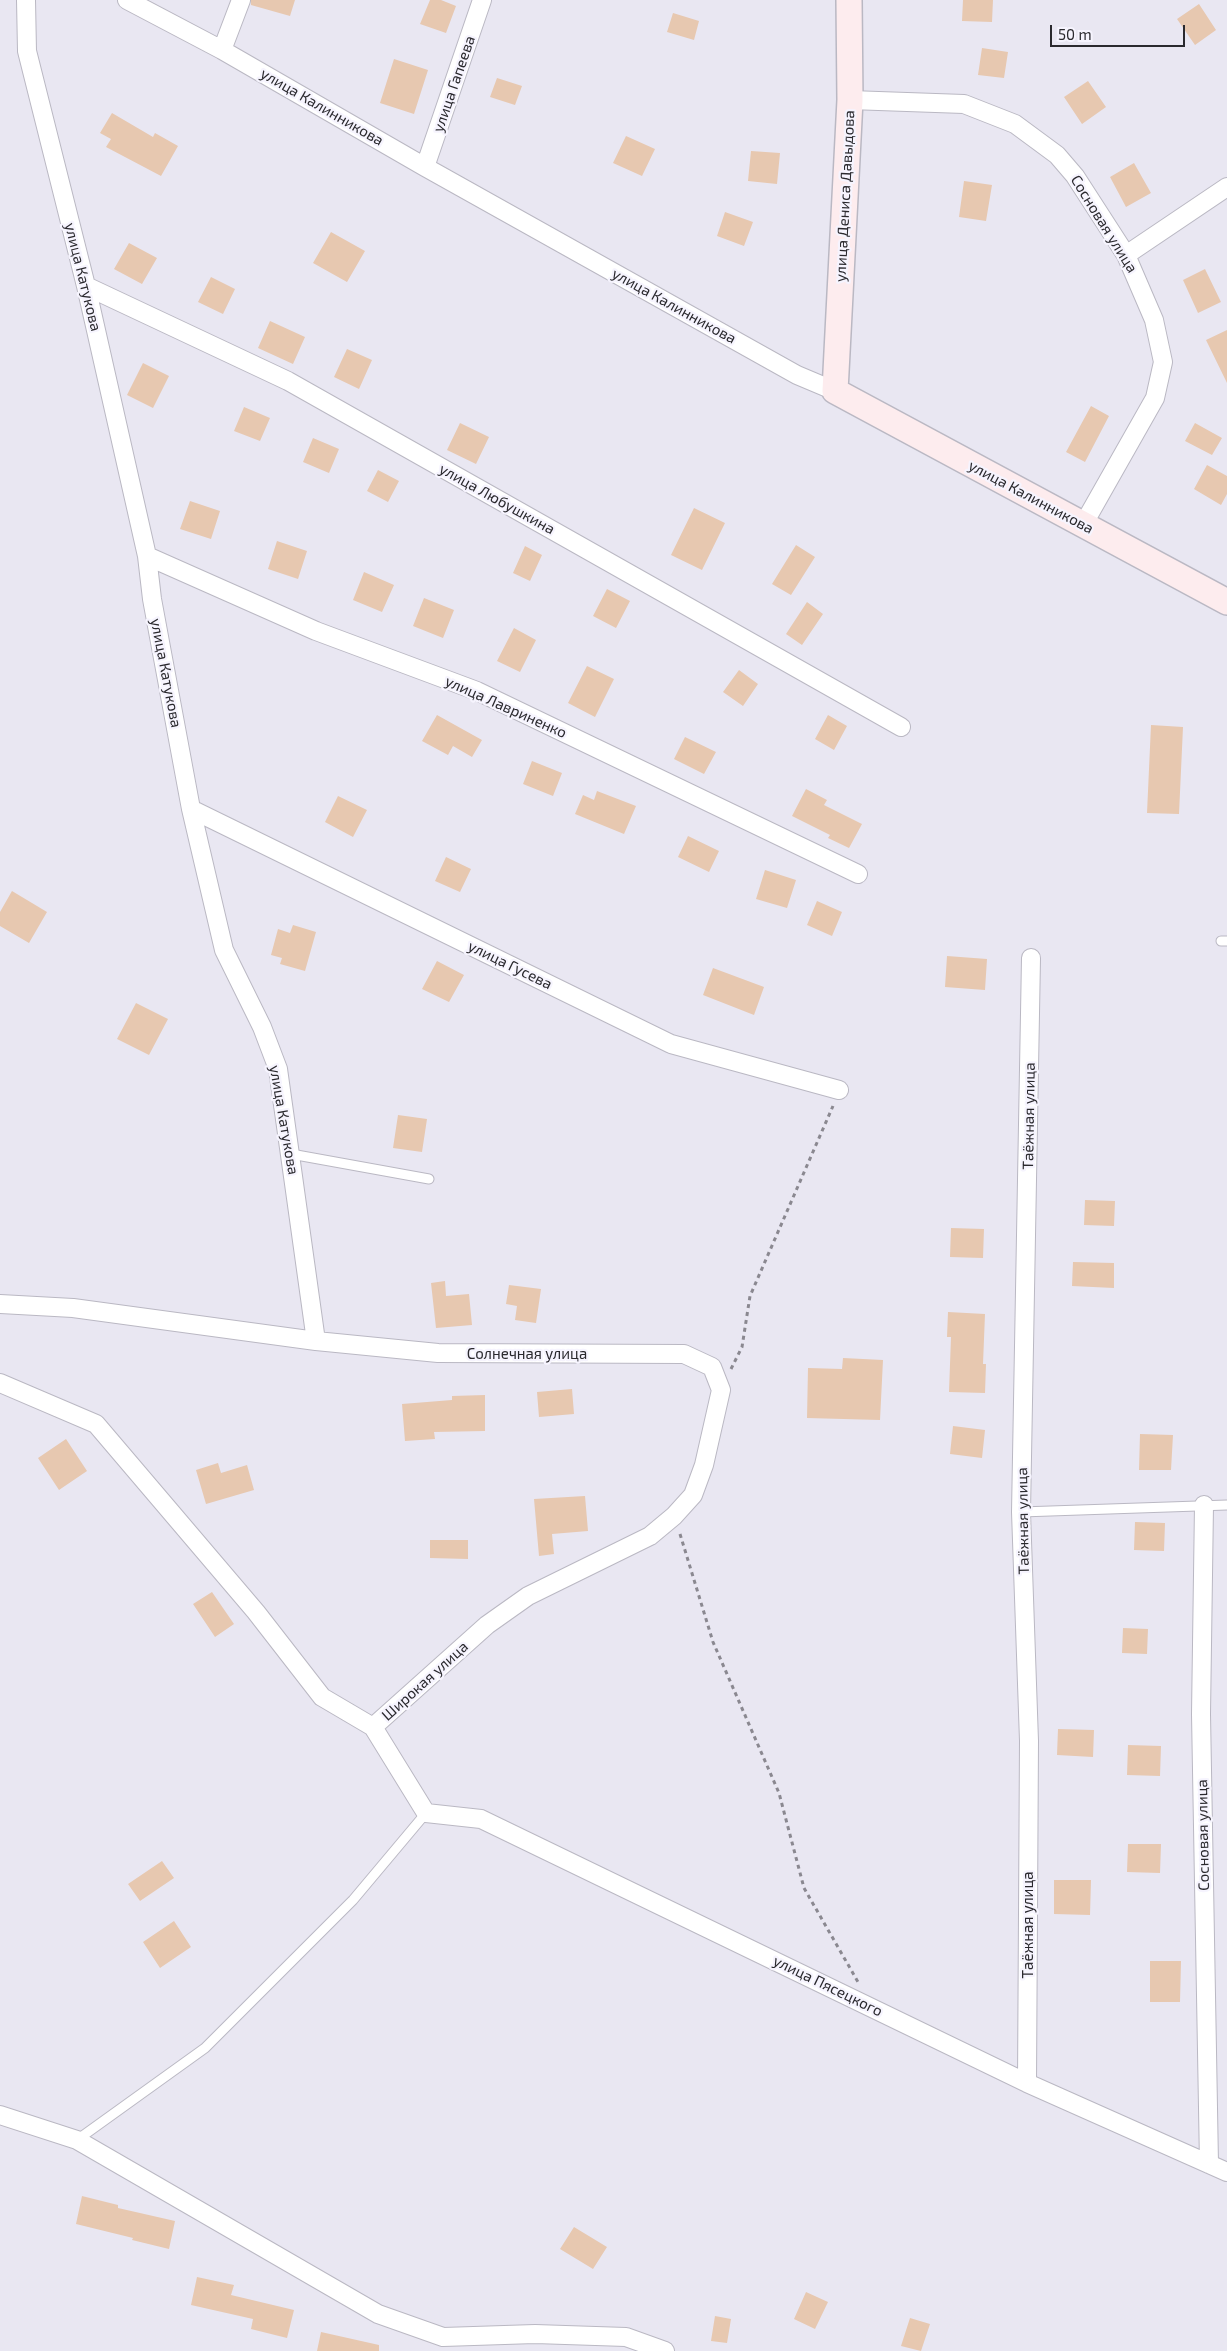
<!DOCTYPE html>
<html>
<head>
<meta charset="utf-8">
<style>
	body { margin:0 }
	#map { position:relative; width:1227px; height:2351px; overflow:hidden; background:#e9e7f2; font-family:"Exo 2",sans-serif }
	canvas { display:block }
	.scale { position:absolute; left:1050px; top:25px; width:135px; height:22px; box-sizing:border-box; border:2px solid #2a292e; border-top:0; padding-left:6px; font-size:15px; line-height:18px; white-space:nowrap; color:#2a292e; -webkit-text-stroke:4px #f6f4fe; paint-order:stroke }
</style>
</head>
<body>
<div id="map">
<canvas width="1227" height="2351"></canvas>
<div class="scale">50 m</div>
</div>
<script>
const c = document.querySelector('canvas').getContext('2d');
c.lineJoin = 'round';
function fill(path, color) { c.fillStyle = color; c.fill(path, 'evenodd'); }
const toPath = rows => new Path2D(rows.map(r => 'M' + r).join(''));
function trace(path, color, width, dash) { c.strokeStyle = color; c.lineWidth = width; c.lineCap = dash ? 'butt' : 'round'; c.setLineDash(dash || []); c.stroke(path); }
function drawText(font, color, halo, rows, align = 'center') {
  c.font = font + ' "Exo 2",sans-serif'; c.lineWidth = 4.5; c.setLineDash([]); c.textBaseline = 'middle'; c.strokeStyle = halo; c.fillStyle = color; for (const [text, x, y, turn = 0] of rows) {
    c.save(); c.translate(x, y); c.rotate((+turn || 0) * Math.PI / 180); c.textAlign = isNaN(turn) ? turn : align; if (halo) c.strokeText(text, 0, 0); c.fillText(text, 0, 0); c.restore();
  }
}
fill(toPath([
	[251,0,295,0,290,16,251,5],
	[430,0,441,0,456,6,446,33,420,24],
	[963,0,993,0,992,22,962,21],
	[1199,4,1216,30,1195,45,1177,19],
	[673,13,699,21,694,40,667,32],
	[982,48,1008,52,1004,78,978,75],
	[394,59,428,70,414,114,380,103],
	[497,78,522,86,515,105,490,97],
	[1088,81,1106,107,1082,124,1064,97],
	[112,113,153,137,155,133,178,146,161,176,106,147,111,139,100,133],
	[626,136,655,149,642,176,613,163],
	[751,151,780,153,777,184,748,181],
	[1134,163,1151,193,1126,207,1110,177],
	[964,181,992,185,986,221,959,217],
	[725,212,753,222,744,246,717,236],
	[331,232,365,251,347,282,313,263],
	[129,243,157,258,142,284,114,269],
	[1205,269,1221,302,1198,313,1183,280],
	[211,277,235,289,223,314,198,302],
	[270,321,305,337,293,364,258,348],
	[1227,330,1227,383,1206,340],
	[347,349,372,360,359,389,334,377],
	[143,363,169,376,153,408,127,395],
	[1091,406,1109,416,1085,462,1066,452],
	[244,407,270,418,260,441,234,431],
	[460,423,489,437,476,464,447,450],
	[1195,423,1222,438,1212,455,1185,441],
	[313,438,339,449,329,473,303,462],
	[1207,465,1227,476,1227,494,1221,505,1194,489],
	[378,470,399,481,388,502,367,491],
	[190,501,220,511,211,539,180,529],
	[694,508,725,523,702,570,671,555],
	[277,541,307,551,298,579,268,569],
	[796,545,815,557,791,595,772,584],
	[525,546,542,555,530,581,513,573],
	[364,572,394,585,382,612,353,600],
	[607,589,630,601,616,628,593,616],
	[424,598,454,610,443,638,413,626],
	[807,602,823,614,802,645,786,634],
	[514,628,536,640,520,672,497,661],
	[587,666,614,679,595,717,568,703],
	[739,670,758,684,743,706,723,692],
	[437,715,482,740,472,757,453,746,448,755,422,741],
	[828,715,847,726,834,750,815,739],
	[1151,725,1183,727,1179,814,1147,813],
	[685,737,716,752,704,774,674,759],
	[532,761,562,773,553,796,523,784],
	[806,789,827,800,824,805,862,824,849,848,828,838,830,835,792,816],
	[597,791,636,806,624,834,575,814,583,795,594,800],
	[338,796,367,810,353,837,325,822],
	[688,836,719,851,709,872,678,857],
	[446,857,471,869,460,892,435,881],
	[765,870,796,880,787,908,756,899],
	[12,891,47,912,29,943,0,926,0,912],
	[817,901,842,912,832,936,807,925],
	[293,925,316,932,305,971,280,964,282,958,271,955,278,929,290,933],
	[947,956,987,959,985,990,945,987],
	[437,961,464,975,449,1002,422,989],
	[713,968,764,987,754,1015,703,995],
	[136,1003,168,1019,149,1055,117,1039],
	[398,1115,427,1119,422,1152,393,1148],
	[1085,1200,1115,1201,1114,1226,1084,1225],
	[951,1228,984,1229,983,1258,950,1257],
	[1073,1262,1114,1263,1114,1288,1072,1286],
	[445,1281,446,1296,469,1294,472,1325,436,1328,431,1283],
	[509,1285,541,1289,536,1323,515,1320,517,1306,506,1304],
	[948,1312,985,1314,983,1364,986,1364,985,1393,949,1392,951,1337,947,1337],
	[843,1358,883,1360,880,1420,807,1418,808,1368,842,1369],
	[572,1389,574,1414,539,1417,537,1392],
	[485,1395,485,1431,434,1432,435,1439,405,1441,402,1404,452,1400,452,1396],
	[953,1426,985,1430,982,1458,950,1454],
	[1140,1434,1173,1435,1171,1470,1139,1470],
	[66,1439,87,1471,59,1490,38,1458],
	[218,1463,221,1473,247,1465,254,1490,206,1504,196,1470],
	[585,1496,588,1531,552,1534,554,1554,539,1556,534,1499],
	[1135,1522,1165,1523,1164,1551,1134,1550],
	[430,1540,468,1540,468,1559,430,1558],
	[212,1592,234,1624,215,1637,193,1604],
	[1123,1628,1148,1629,1147,1654,1122,1653],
	[1058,1729,1094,1730,1093,1757,1057,1755],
	[1128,1745,1161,1746,1160,1776,1127,1775],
	[1128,1844,1161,1844,1160,1873,1127,1872],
	[162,1861,174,1878,140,1901,128,1884],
	[1054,1880,1091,1880,1090,1915,1054,1914],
	[174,1921,191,1947,160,1968,143,1942],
	[1150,1961,1181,1961,1180,2002,1150,2002],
	[82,2196,118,2205,118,2208,175,2221,169,2249,132,2240,133,2238,76,2224],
	[574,2227,607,2247,593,2269,560,2249],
	[197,2277,234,2285,231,2295,294,2310,287,2338,251,2329,253,2319,191,2305],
	[806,2292,828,2302,815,2329,794,2319],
	[715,2316,731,2319,727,2343,711,2341],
	[910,2318,930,2324,921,2351,901,2346],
	[321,2332,379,2345,379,2351,317,2351]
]), '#e7c8b0');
const service = toPath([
	[1221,941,1227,941],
	[291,1154,429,1179],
	[1021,1512,1227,1505],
	[77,2140,205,2048,353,1900,426,1813]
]);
const minor = toPath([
	[26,0,27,51,86,286,147,556,152,599,191,809,224,950,262,1027,278,1069,316,1341],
	[127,0,222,50,425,167,797,375,835,391],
	[222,50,241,0],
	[850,100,964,104,1015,124,1057,155,1075,176,1126,255,1154,320,1163,362,1155,398,1083,525],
	[425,167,482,0],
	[1126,255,1227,187],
	[86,286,288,381,901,727],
	[147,556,316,631,477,691,858,874],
	[191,809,671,1044,839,1090],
	[0,1304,73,1308,316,1341,438,1353,684,1354,712,1367,721,1390,704,1465,693,1495,674,1516,650,1536,528,1596,487,1625,373,1727],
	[0,1383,96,1424,256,1612,322,1697,373,1727,426,1813,481,1819,1027,2083,1227,2172],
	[1204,1505,1201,1714,1209,2164],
	[1027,2083,1029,1741,1021,1512,1031,958],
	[0,2115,77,2140,378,2314,443,2337,535,2334,626,2337,665,2351]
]);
const secondary = toPath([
	[849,0,850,100,835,391,1227,602]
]);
trace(service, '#bab8c3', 11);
trace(minor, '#bab8c3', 20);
trace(secondary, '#bab8c3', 28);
trace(toPath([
	[731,1369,742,1347,750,1296,833,1106],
	[680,1534,713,1642,779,1793,804,1888,858,1982]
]), '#8a8890', 3, [4, 4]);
trace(service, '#fff', 9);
trace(minor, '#fff', 18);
trace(secondary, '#fdecee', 25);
drawText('15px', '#2a292e', '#f6f4fe', [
	["улица Гапеева",454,84,-71],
	["улица Калинникова",322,107,30],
	["улица Дениса Давыдова",845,196,-87],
	["Сосновая улица",1104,224,58],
	["улица Катукова",83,277,76],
	["улица Калинникова",674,306,29],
	["улица Калинникова",1031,497,28],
	["улица Любушкина",497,499,29],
	["улица Катукова",166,673,79],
	["улица Лавриненко",506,707,24],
	["улица Гусева",510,965,26],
	["Таёжная улица",1029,1116,-89],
	["улица Катукова",284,1120,80],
	["Солнечная улица",527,1354],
	["Таёжная улица",1023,1521,-91],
	["Широкая улица",425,1681,-42],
	["Сосновая улица",1203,1835,-91],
	["Таёжная улица",1028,1925,-90],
	["улица Пясецкого",828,1986,26]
]);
</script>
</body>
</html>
